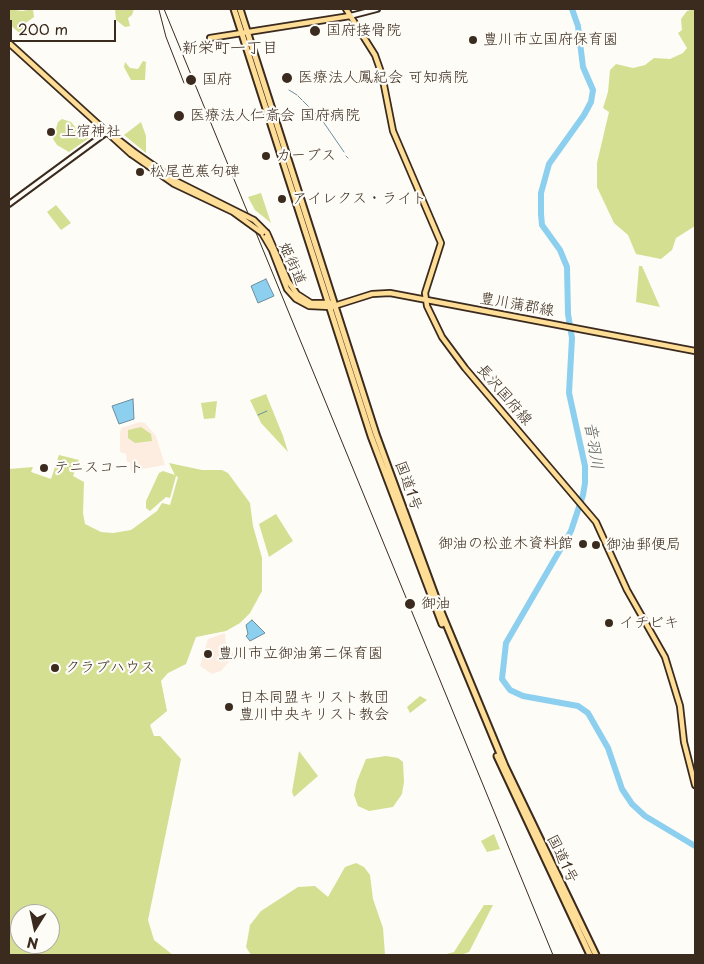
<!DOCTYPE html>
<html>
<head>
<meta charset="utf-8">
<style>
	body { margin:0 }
	#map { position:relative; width:704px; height:964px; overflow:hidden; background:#fdfcf7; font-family:"Playpen Sans",sans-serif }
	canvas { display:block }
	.frame { position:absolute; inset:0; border:10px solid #3b2a1e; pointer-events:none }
	.north { position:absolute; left:10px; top:904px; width:50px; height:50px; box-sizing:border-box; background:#fdfcf7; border:1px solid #afa8a0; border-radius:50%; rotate:190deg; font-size:14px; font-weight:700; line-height:20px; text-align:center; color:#3b2a1e }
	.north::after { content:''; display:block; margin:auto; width:18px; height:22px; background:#3b2a1e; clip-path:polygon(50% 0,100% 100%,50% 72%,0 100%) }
	.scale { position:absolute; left:10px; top:20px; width:106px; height:22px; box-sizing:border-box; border:2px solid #3b2a1e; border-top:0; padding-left:6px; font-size:15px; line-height:18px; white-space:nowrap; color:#3b2a1e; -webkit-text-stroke:4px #fdfcf7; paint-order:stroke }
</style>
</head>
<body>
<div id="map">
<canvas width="704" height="964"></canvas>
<div class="frame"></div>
<div class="north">N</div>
<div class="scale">200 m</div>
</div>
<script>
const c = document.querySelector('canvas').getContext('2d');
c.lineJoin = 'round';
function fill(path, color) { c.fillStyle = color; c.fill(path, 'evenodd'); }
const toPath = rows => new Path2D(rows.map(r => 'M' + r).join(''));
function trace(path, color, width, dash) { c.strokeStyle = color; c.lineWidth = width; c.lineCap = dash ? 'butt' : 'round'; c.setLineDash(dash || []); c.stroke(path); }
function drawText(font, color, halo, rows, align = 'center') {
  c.font = font + ' "Playpen Sans","Klee One",sans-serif'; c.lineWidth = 4.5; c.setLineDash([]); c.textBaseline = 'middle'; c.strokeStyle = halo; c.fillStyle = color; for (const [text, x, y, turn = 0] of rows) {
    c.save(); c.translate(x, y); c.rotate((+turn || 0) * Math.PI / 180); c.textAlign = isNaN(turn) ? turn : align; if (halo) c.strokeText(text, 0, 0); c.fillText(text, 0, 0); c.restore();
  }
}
fill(toPath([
	[140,422,145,423,156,436,165,465,131,471,130,462,127,462,126,454,120,452,120,433,121,428],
	[225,633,226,646,235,655,221,671,212,674,200,666,208,639]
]), '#fdede0');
fill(toPath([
	[9,9,22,11,33,9,34,17,23,25,27,35,23,36,9,24],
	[115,9,134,9,132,15,128,18,130,26,125,27,116,20],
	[695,9,695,226,676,238,672,250,661,259,636,254,628,235,614,223,597,187,597,163,609,112,603,108,608,92,610,70,616,64,633,68,645,65,654,58,670,59,683,53,687,48,678,33,682,30,681,19,687,11],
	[143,61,146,62,145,80,131,80,124,67,125,62,130,68,138,69],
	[62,119,71,122,81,134,89,138,69,152,57,145,53,139,58,122],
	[141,122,146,136,146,153,124,135],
	[261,193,271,223,255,210,248,197],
	[56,205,71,223,61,230,47,212],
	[639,266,642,266,660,307,636,302],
	[266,394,283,436,288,452,261,423,250,400],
	[217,401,215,418,204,419,201,403],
	[141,427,151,434,152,441,135,443,128,438,128,430],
	[59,455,79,460,73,476,84,482,83,513,85,524,101,532,113,533,131,530,157,511,162,503,170,505,178,477,176,476,170,498,166,497,150,511,146,508,146,501,159,473,163,471,175,475,169,463,202,470,222,470,228,473,250,503,253,526,262,558,262,591,250,613,240,623,226,631,196,637,186,664,168,673,161,681,167,711,150,725,154,736,160,736,181,759,148,920,154,940,173,955,9,955,9,469,33,467,31,472,51,479],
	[20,914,50,914,50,944,20,944],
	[276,514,293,541,269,557,259,524],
	[420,696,427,700,410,713,407,707],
	[299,751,318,776,294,797,292,792],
	[386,756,398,758,403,762,404,782,402,794,393,807,369,811,358,806,354,795,357,781,366,759],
	[494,834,500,849,487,852,481,841],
	[356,863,364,867,370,875,373,899,383,928,385,955,251,955,246,947,247,942,250,925,261,911,298,887,315,886,328,897,345,867],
	[484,905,493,905,469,952,461,955,443,955,454,952]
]), '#d4df92');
const water = toPath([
	[266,279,274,296,258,303,251,286,266,279],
	[133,399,134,419,119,424,112,406,133,399],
	[252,620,265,633,250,641,246,636,248,634,246,625,252,620]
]);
fill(water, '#8dcfef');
trace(water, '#6c8d9b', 1);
trace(toPath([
	[289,90,297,95],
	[298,96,302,100],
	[303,101,322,120,344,152],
	[346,156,348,158],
	[258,415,267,411]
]), '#6c8d9b', 1);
trace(toPath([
	[572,9,578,26,583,67,593,90,591,102,584,115,549,164,541,193,541,214,542,225,560,250,567,267,568,314,572,338,569,393,585,466,585,483,583,495,571,531,506,643,502,679,510,690,523,696,578,706,588,713,608,748,622,789,632,804,645,816,695,846]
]), '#8dcfef', 6);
const minor = toPath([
	[350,16,377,9],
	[9,204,107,132]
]);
const major = toPath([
	[346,9,375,55,382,75,393,131,441,243,425,293,427,306,442,337,465,368,596,522,627,590,665,657,680,706,684,742,695,785],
	[210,38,350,16],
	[9,43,131,154],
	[115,137,133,151],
	[262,233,272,250,287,289,296,299,309,306,331,307,372,294,390,293,695,351],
	[267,233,288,281,297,294,311,303,331,303]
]);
const highway = toPath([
	[234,9,371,436,442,624],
	[240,9,376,434,442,614,505,766,596,955],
	[497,756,590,955]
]);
trace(minor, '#3b2a1e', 8);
trace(major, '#3b2a1e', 8);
trace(highway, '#3b2a1e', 9);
trace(minor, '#fdfcf7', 4);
trace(major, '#fedd96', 4.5);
trace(highway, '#fedd96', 5);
trace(toPath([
	[164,9,553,955],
	[159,10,166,37,184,83]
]), '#3b2a1e', 1);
const majorBridge = toPath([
	[133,151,176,181,254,220,267,233],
	[131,154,174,184,233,212,262,233]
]);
trace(majorBridge, '#3b2a1e', 8, []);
trace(majorBridge, '#fedd96', 4.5);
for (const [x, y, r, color] of [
	[315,31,6,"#3b2a1e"],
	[473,40,5,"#3b2a1e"],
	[287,78,6,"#3b2a1e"],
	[191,80,6,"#3b2a1e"],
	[179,116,6,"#3b2a1e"],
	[51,132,5,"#3b2a1e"],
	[266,156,5,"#3b2a1e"],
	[140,172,5,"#3b2a1e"],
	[282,199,5,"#3b2a1e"],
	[44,468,5,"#3b2a1e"],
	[583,544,5,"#3b2a1e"],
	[596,545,5,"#3b2a1e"],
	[410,604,6,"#3b2a1e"],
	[609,623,5,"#3b2a1e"],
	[208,654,5,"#3b2a1e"],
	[55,668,5,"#3b2a1e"],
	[229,707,5,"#3b2a1e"]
]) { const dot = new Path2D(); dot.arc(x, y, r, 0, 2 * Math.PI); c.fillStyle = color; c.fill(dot); trace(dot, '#fdfcf7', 2); }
drawText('15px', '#3b2a1e', '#fdfcf7', [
	["国府接骨院",326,31],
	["豊川市立国府保育園",483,40],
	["医療法人鳳紀会 可知病院",298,78],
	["国府",202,80],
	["医療法人仁斎会 国府病院",190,116],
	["上宿神社",61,132],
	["カーブス",276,156],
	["松尾芭蕉句碑",150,172],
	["アイレクス・ライト",292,199],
	["テニスコート",54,468],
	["御油の松並木資料館",573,544,"right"],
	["御油郵便局",606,545],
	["御油",421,604],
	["イチビキ",619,623],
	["豊川市立御油第二保育園",218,654],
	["クラブハウス",65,668],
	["日本同盟キリスト教団",239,698],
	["豊川中央キリスト教会",239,715]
], 'left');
drawText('15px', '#3b2a1e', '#fdfcf7', [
	["姫街道",292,264,66],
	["豊川蒲郡線",517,305,10],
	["長沢国府線",504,395,49],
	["国道1号",408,486,70],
	["国道1号",562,859,64]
]);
drawText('16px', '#3b2a1e', '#fdfcf7', [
	["新栄町一丁目",230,49]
]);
drawText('italic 16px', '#545c5d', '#fdfcf7', [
	["音羽川",593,446,81]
]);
</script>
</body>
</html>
